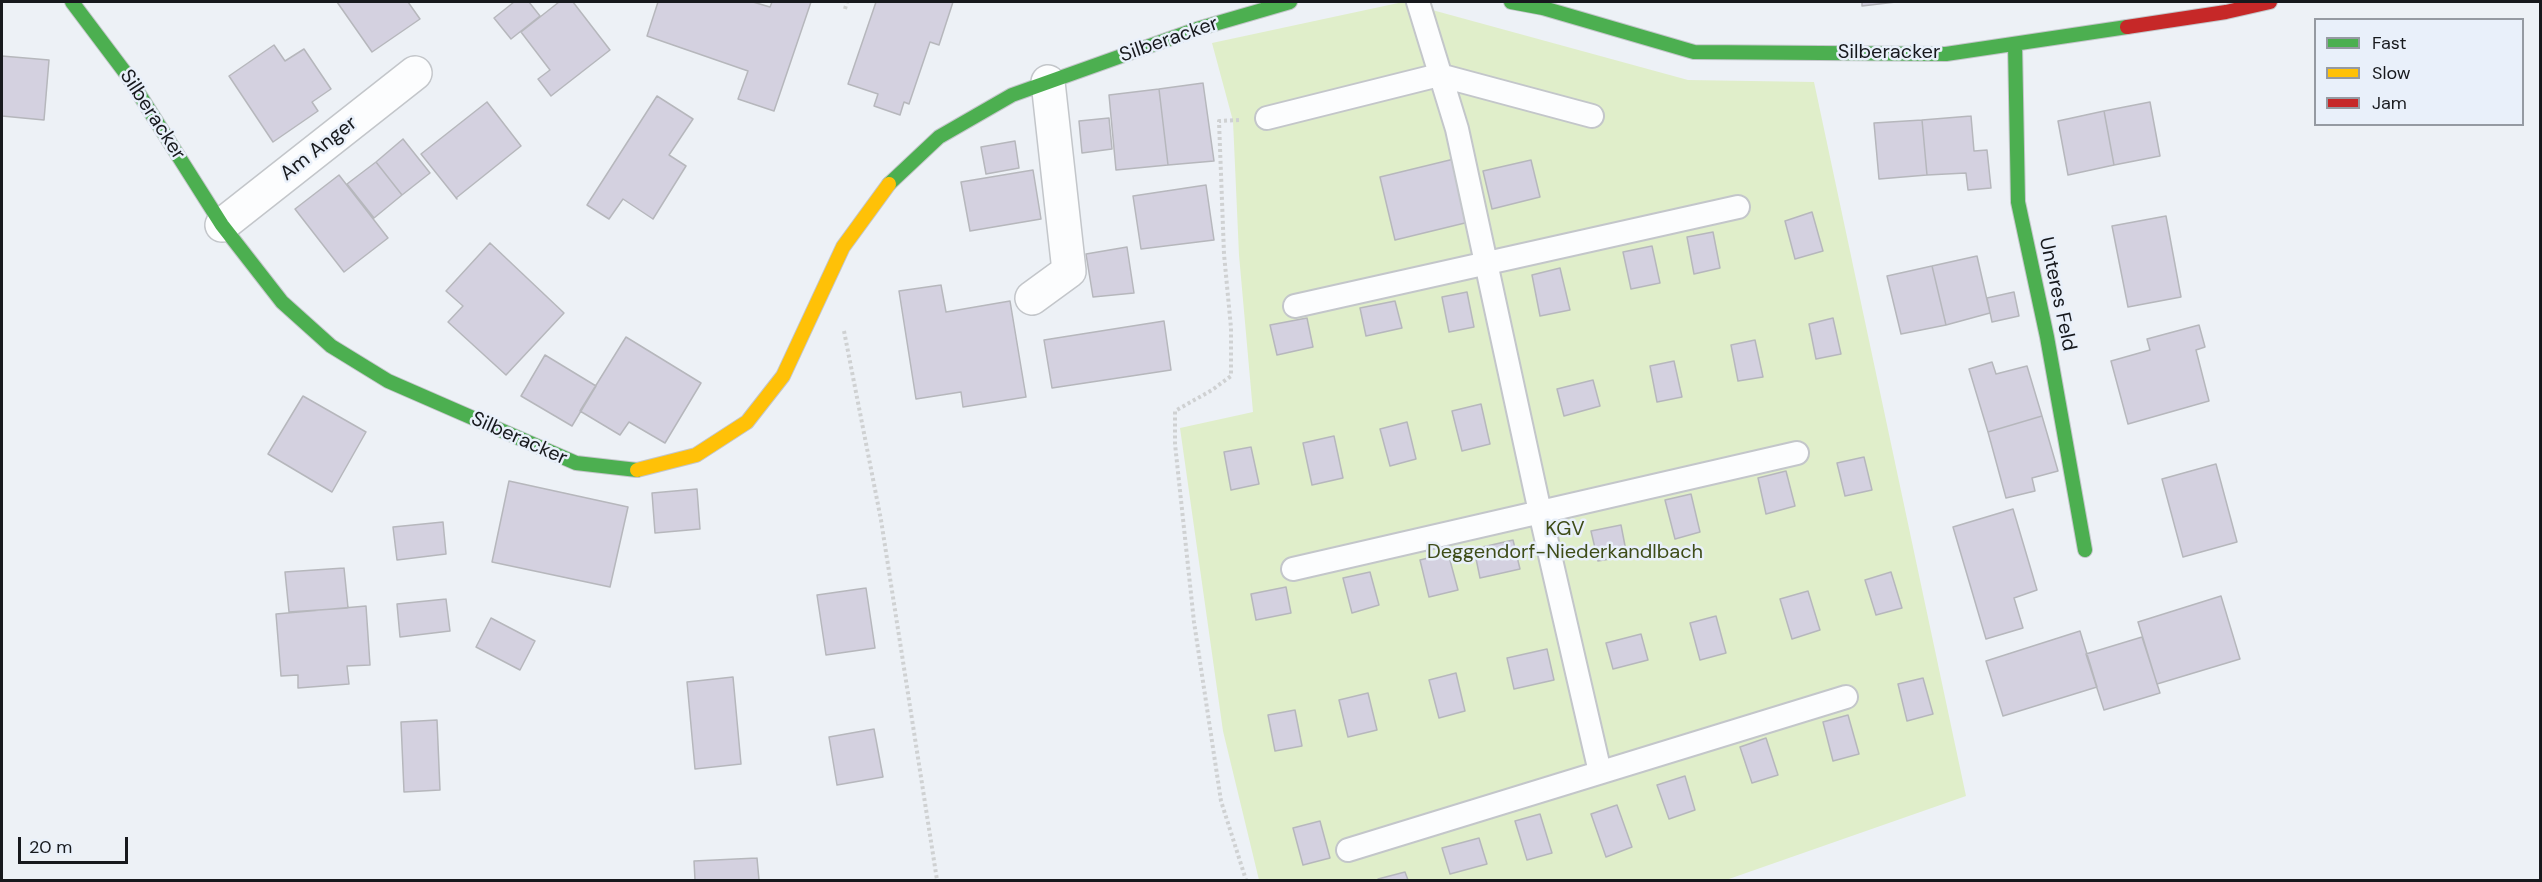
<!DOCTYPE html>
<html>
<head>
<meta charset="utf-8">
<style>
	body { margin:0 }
	#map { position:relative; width:2542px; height:882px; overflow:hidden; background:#edf1f6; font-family:"DM Sans",sans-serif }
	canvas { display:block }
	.frame { position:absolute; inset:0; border:3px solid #17191d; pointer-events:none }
	.legend { position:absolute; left:2314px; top:18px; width:210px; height:108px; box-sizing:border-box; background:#e9f0fa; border:2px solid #959aa2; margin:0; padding:8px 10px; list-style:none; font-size:18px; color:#17191d }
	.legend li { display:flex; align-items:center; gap:12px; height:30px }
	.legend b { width:30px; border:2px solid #959aa2 }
	.scale { position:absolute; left:18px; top:837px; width:110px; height:27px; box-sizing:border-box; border:3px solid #17191d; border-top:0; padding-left:8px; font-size:18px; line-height:21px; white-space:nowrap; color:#17191d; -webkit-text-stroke:4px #e9f0fa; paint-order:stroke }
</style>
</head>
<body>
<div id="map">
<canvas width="2542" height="882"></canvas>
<div class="frame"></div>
<ul class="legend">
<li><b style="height:8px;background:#4caf50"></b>Fast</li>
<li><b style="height:8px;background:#ffc107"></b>Slow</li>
<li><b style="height:8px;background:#c62828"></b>Jam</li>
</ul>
<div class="scale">20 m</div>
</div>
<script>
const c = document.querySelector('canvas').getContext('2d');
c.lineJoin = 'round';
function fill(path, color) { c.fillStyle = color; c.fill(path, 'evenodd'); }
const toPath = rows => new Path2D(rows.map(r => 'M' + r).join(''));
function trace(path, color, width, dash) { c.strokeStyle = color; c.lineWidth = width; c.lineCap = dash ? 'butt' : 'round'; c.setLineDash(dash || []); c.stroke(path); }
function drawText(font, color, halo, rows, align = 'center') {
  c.font = font + ' "DM Sans",sans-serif'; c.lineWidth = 5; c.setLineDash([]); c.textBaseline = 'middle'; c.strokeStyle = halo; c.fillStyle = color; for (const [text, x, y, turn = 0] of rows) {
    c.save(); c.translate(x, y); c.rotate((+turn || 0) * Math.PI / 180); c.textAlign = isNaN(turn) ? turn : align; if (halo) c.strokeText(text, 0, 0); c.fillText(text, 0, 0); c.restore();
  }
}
fill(toPath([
	[1403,2,1688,80,1814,82,1966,796,1726,880,1259,880,1223,731,1180,428,1253,412,1239,255,1233,121,1212,43]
]), '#e0eeca');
const building = toPath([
	[337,2,408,2,420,19,372,52,337,2],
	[514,2,529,2,540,16,511,39,494,18,514,2],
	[559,2,573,2,610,50,551,96,538,79,550,70,521,32,559,2],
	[658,2,753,2,770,7,772,2,811,2,774,111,738,99,748,71,647,36,658,2],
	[876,2,953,2,939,45,930,42,909,104,904,102,900,115,874,106,878,94,848,84,876,2],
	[1862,2,1896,2,1862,6,1862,2],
	[274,45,285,61,304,49,331,89,312,102,318,111,273,142,229,76,274,45],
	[2,56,49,60,44,120,2,116,2,56],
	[1203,83,1214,161,1168,165,1159,89,1203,83],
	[1159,89,1168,165,1116,170,1109,95,1159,89],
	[657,96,693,119,669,155,686,166,653,219,623,199,609,219,587,205,657,96],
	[487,102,521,146,456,198,457,199,421,154,487,102],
	[2150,102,2160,156,2114,165,2104,111,2150,102],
	[2104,111,2114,165,2068,175,2058,121,2104,111],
	[1971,116,1974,151,1987,150,1991,188,1968,190,1966,173,1927,175,1922,120,1971,116],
	[1109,118,1112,149,1082,153,1079,121,1109,118],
	[1922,120,1927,175,1879,179,1874,123,1922,120],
	[403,139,430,173,402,195,376,162,403,139],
	[1015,141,1019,168,986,174,981,147,1015,141],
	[1454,159,1469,222,1395,240,1380,177,1454,159],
	[1531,160,1540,197,1492,209,1483,171,1531,160],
	[376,162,402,195,374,218,347,184,376,162],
	[1033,170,1041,219,970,231,961,182,1033,170],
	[339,175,388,238,344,272,295,209,339,175],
	[1206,185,1214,240,1141,249,1133,196,1206,185],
	[1812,212,1823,251,1795,259,1785,221,1812,212],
	[2166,216,2181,297,2128,307,2112,226,2166,216],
	[1713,232,1720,268,1694,274,1687,237,1713,232],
	[490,243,564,313,506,375,448,322,463,306,446,291,490,243],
	[1652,246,1660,283,1631,289,1623,252,1652,246],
	[1127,247,1134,293,1093,297,1086,254,1127,247],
	[1977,256,1990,313,1946,325,1932,266,1977,256],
	[1932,266,1946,325,1901,334,1887,276,1932,266],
	[1560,268,1570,310,1540,316,1532,275,1560,268],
	[941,285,946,312,1010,301,1026,397,963,407,961,392,916,399,899,291,941,285],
	[1467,292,1474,327,1449,332,1442,297,1467,292],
	[2014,292,2019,316,1992,322,1987,298,2014,292],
	[1395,301,1402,328,1366,336,1360,308,1395,301],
	[1307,318,1313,347,1277,355,1270,325,1307,318],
	[1833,318,1841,354,1816,359,1809,324,1833,318],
	[1164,321,1171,370,1052,388,1044,340,1164,321],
	[2199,325,2205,347,2196,350,2209,401,2128,424,2111,361,2150,350,2147,339,2199,325],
	[626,337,701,383,665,443,629,422,620,435,580,411,626,337],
	[1755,340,1763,377,1738,381,1731,345,1755,340],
	[545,355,596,386,572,426,521,396,545,355],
	[1674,361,1682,397,1657,402,1650,366,1674,361],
	[1992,362,1996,374,2027,366,2042,416,1988,432,1969,369,1992,362],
	[1593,380,1600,406,1564,416,1557,389,1593,380],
	[303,396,366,432,332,492,268,454,303,396],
	[1481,404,1490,444,1462,451,1452,411,1481,404],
	[2042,416,2058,471,2032,478,2035,491,2006,498,1988,432,2042,416],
	[1407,422,1416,459,1390,466,1380,429,1407,422],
	[1334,436,1343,478,1312,485,1303,443,1334,436],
	[1251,447,1259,484,1231,490,1224,452,1251,447],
	[1864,457,1872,490,1845,496,1837,463,1864,457],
	[2216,464,2237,542,2183,557,2162,479,2216,464],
	[1786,471,1795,506,1766,514,1758,478,1786,471],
	[509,481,628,507,610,587,492,562,509,481],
	[697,489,700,529,655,533,652,493,697,489],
	[1691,494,1700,532,1675,539,1665,500,1691,494],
	[2013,509,2037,590,2014,598,2023,628,1986,639,1953,527,2013,509],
	[443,522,446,554,397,560,393,527,443,522],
	[1621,525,1627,556,1598,561,1591,531,1621,525],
	[1513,540,1520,569,1480,578,1474,549,1513,540],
	[1448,553,1458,590,1429,597,1420,560,1448,553],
	[344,568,348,608,289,612,285,572,344,568],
	[1370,572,1379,605,1352,613,1343,578,1370,572],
	[1891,572,1902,608,1876,615,1865,580,1891,572],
	[1286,587,1291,613,1256,620,1251,594,1286,587],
	[866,588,875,648,826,655,817,595,866,588],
	[1808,591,1820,630,1792,639,1780,599,1808,591],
	[2221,596,2240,659,2157,684,2138,622,2221,596],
	[446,599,450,631,400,637,397,604,446,599],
	[366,606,370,665,347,666,349,684,298,688,298,675,281,676,276,614,366,606],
	[1716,616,1726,653,1700,660,1690,623,1716,616],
	[491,618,535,641,520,670,476,647,491,618],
	[2080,631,2097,687,2003,716,1986,661,2080,631],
	[1641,634,1648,660,1613,669,1606,643,1641,634],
	[2142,637,2160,693,2104,710,2086,654,2142,637],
	[1547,649,1554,680,1514,689,1507,658,1547,649],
	[1456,673,1465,711,1439,718,1429,680,1456,673],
	[733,677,741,764,695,769,687,682,733,677],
	[1923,678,1933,714,1907,721,1898,684,1923,678],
	[1368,693,1377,730,1348,737,1339,700,1368,693],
	[1295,710,1302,746,1275,751,1268,715,1295,710],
	[1848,715,1859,754,1833,761,1823,722,1848,715],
	[437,720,440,790,404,792,401,722,437,720],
	[874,729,883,777,837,785,829,737,874,729],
	[1766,738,1778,775,1752,783,1740,747,1766,738],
	[1685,776,1695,810,1669,819,1657,785,1685,776],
	[1617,805,1632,847,1606,857,1591,814,1617,805],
	[1540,814,1552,853,1527,860,1515,821,1540,814],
	[1320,821,1330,858,1303,865,1293,828,1320,821],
	[1479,838,1487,864,1450,874,1442,848,1479,838],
	[757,858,759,880,695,880,694,861,757,858],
	[1405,872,1408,880,1379,880,1378,879,1405,872]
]);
fill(building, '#d4d1e0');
trace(building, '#b6b7bc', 1.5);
const lane = toPath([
	[1418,2,1457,129,1540,512,1600,772],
	[1267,118,1439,75,1592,116],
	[1295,306,1738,207],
	[1293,569,1797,453],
	[1348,850,1846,697]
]);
const street = toPath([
	[222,225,415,73],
	[1032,298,1069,271,1048,82]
]);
const fast = toPath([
	[72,2,127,75,222,225,282,302,331,346,388,381,576,463,637,470],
	[1511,2,1543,8,1694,52,1946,54,2127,27],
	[2015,44,2018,202,2047,337,2085,550],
	[889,184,939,137,1012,95,1197,29,1290,2]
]);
const slow = toPath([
	[637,470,696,455,747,422,783,376,843,247,889,184]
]);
const jam = toPath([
	[2127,27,2226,12,2270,2]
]);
trace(lane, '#c3c6ca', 26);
trace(street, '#c3c6ca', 36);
trace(fast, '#c3c6ca', 16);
trace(slow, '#c3c6ca', 16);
trace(jam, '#c3c6ca', 16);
trace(toPath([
	[845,9,847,2],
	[1239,120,1219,121,1224,254,1231,328,1231,376,1212,390,1175,411,1175,444,1194,622,1221,801,1246,880],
	[844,331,881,520,937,880]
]), '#cfd1d2', 4, [3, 3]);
trace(lane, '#fcfdfe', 22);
trace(street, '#fcfdfe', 33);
trace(fast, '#4caf50', 14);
trace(slow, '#ffc107', 14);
trace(jam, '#c62828', 14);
drawText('20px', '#17191d', '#e9f0fa', [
	["Silberacker",1169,40,-19],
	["Silberacker",1889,53],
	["Silberacker",152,115,57],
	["Am Anger",319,149,-38],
	["Unteres Feld",2057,294,78],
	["Silberacker",519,439,24]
]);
drawText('20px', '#3e4c18', '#e9f0fa', [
	["KGV",1565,530],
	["Deggendorf-Niederkandlbach",1565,553]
]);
</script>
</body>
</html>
